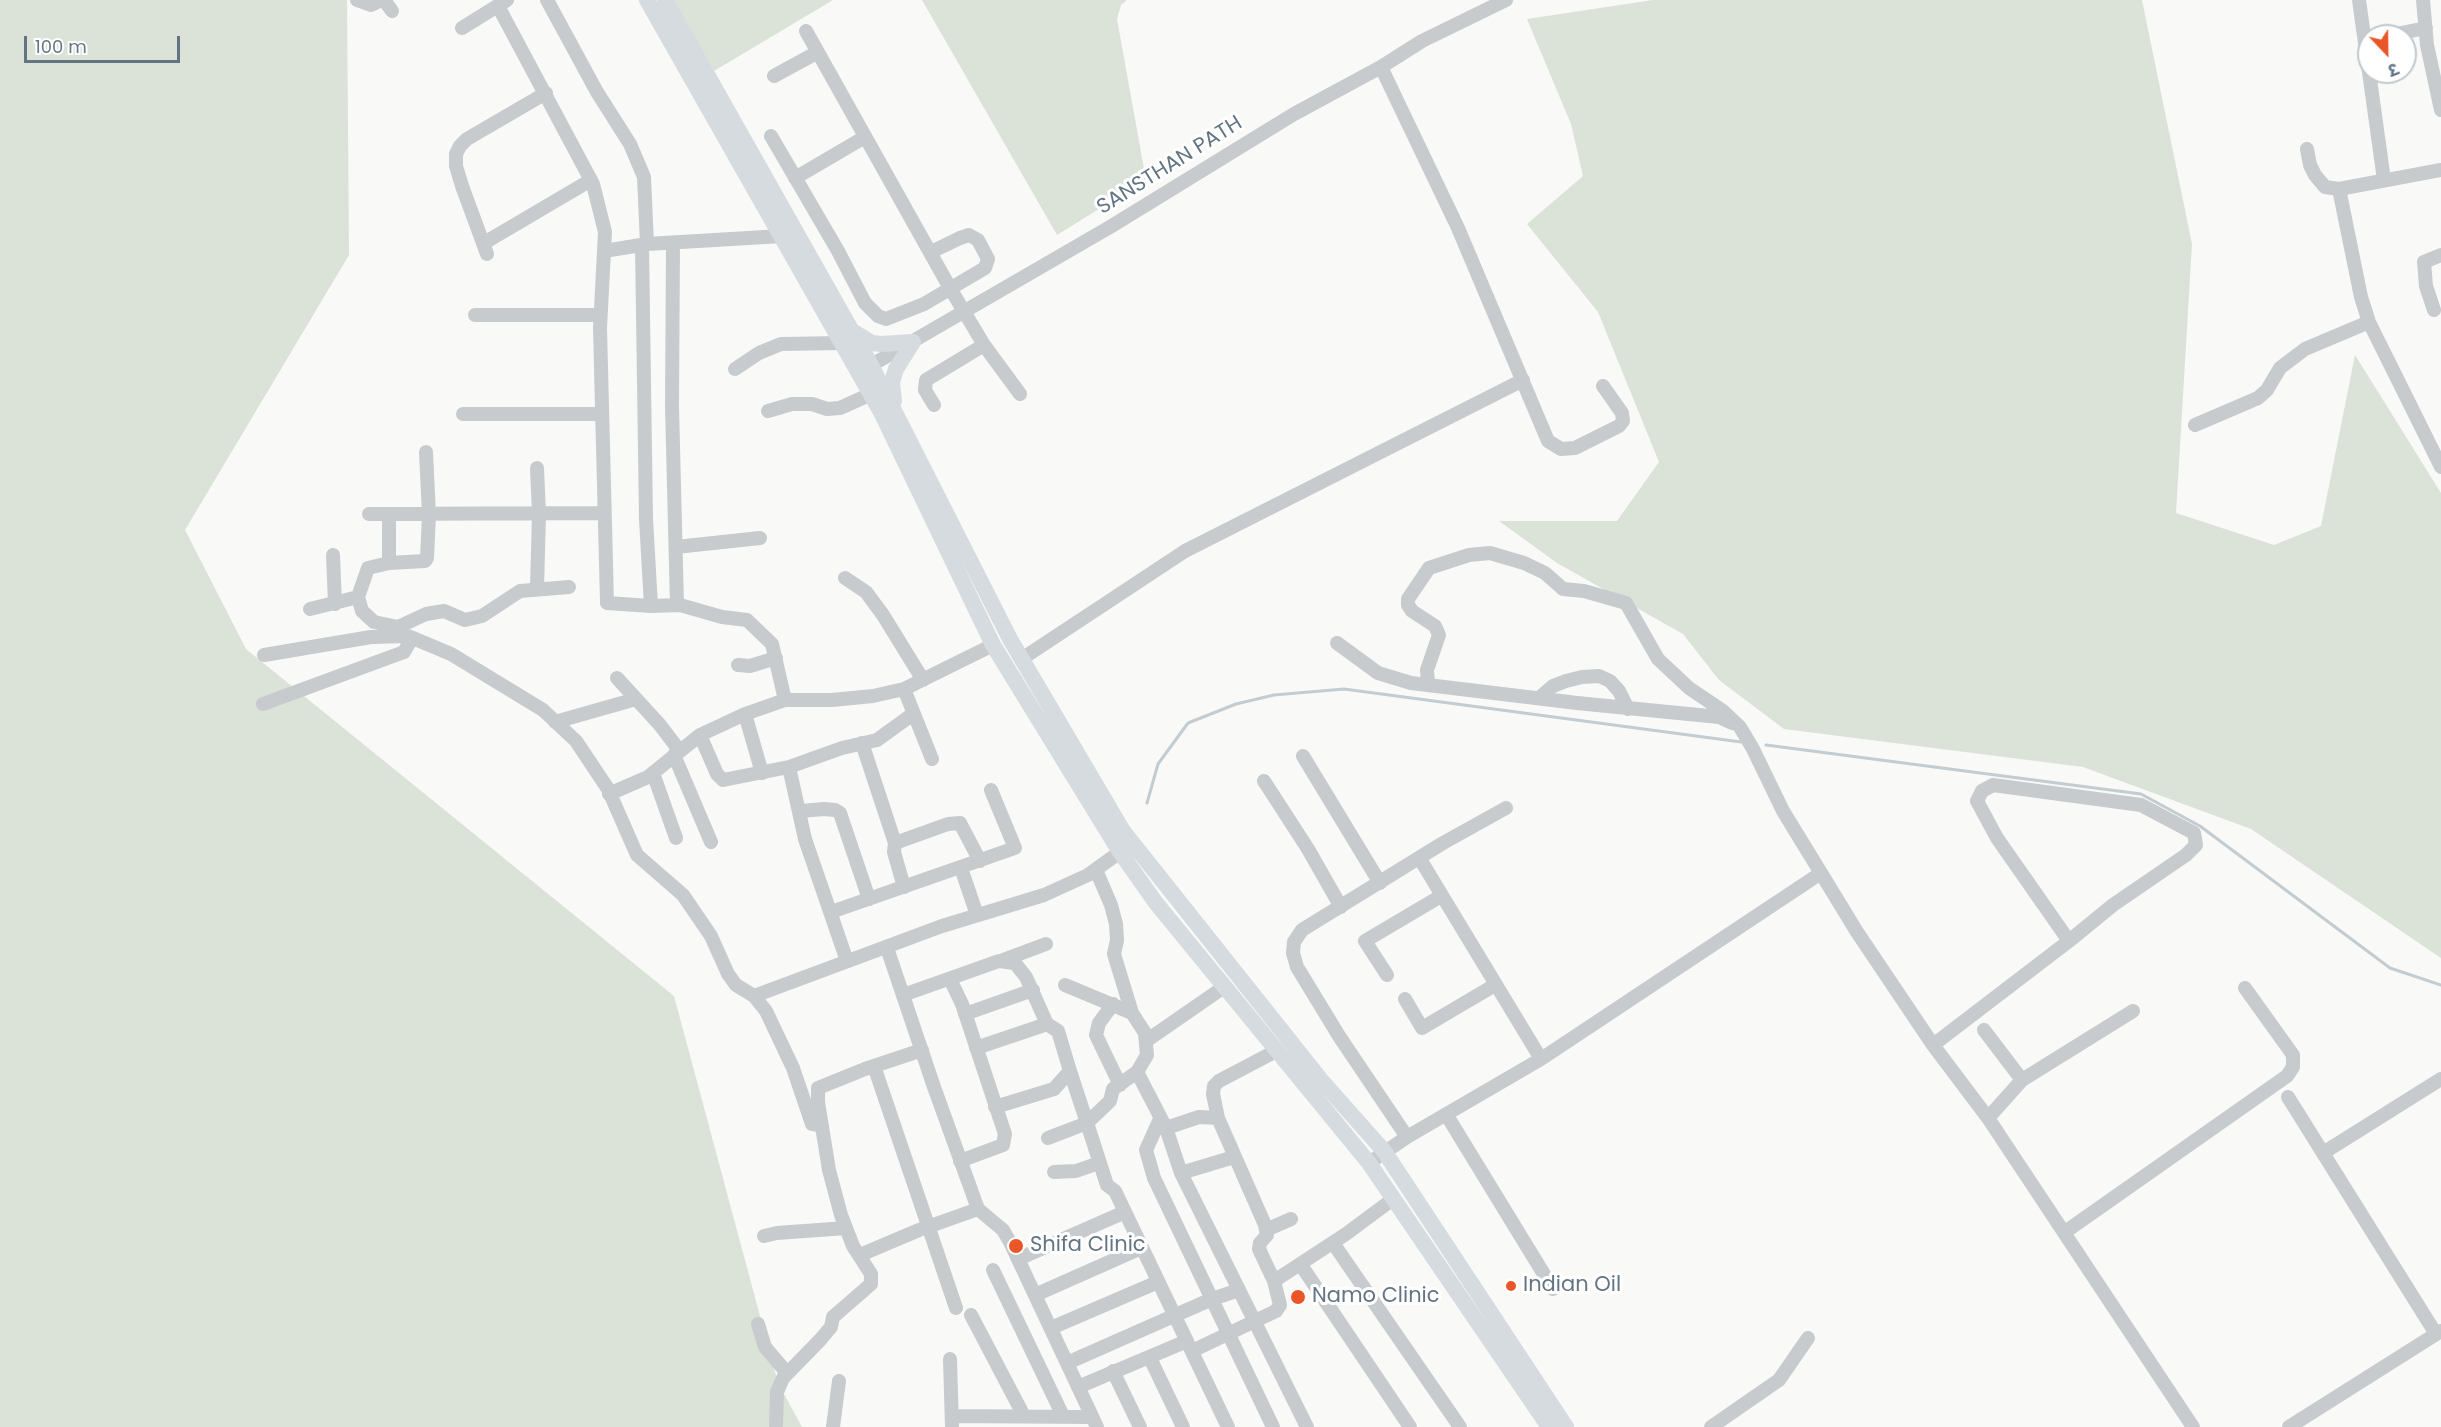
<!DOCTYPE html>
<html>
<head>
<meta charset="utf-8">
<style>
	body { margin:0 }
	#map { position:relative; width:2441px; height:1427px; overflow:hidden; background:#f9f9f7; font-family:Poppins,"Noto Sans Devanagari",sans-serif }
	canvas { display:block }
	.north { position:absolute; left:2357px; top:24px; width:60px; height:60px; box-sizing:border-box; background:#fff; border:2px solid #c1c8cd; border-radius:50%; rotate:158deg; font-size:16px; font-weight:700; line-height:24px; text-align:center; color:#637583 }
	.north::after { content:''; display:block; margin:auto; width:21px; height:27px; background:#ea5627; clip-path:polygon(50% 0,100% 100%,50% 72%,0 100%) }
	.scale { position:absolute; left:24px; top:36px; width:156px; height:27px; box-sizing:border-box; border:3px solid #637583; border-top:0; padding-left:8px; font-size:18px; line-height:21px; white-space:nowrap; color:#637583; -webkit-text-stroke:4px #fff; paint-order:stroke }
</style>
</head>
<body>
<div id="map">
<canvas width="2441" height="1427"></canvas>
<div class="north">उ</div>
<div class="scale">100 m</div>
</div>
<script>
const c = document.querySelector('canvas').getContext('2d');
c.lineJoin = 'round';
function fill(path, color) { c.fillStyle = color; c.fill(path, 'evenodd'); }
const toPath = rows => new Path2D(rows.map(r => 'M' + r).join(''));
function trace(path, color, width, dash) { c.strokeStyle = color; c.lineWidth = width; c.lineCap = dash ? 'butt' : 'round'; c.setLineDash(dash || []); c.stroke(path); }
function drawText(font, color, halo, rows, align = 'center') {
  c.font = font + ' Poppins,sans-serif'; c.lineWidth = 6; c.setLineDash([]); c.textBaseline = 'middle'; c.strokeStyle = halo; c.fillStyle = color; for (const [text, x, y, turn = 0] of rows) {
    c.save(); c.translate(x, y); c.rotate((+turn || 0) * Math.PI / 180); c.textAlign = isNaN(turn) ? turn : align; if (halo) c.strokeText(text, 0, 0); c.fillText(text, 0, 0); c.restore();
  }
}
fill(toPath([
	[0,0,347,0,349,255,185,530,246,649,674,996,778,1383,802,1427,0,1427],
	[673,0,833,0,714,71],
	[922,0,1127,0,1121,5,1117,19,1146,180,1057,235],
	[1653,0,2142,0,2192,244,2176,513,2274,545,2321,526,2355,355,2441,493,2441,958,2251,829,2083,767,1784,729,1719,680,1683,634,1557,563,1499,521,1617,521,1659,462,1598,312,1527,224,1583,176,1571,124,1527,19]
]), '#dbe2d8');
trace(toPath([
	[1766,745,2141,794,2200,826,2390,968,2441,985],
	[1147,803,1158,764,1188,723,1236,704,1274,695,1344,689,1741,742]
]), '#c2ccd1', 3);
trace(toPath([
	[357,0,371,5,381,0],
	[384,0,392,11],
	[547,0,597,92,630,144,644,177,647,244],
	[2359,0,2384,180],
	[2423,0,2427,45,2441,110],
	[498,6,593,184,605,232,600,328,607,603,651,606,680,605,722,617,747,620,772,644,785,700],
	[462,28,507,0],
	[806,31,950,288,984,345,1020,394],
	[2386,36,2426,28],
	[1381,67,1458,228,1548,441,1561,449,1575,448,1619,426,1623,421,1622,413,1603,386],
	[774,76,818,52],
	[771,136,838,251,865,303,878,316,886,319,924,304,985,268,988,259,978,240,969,235,960,238,931,252],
	[2307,149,2310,165,2315,175,2325,187,2339,189,2441,170],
	[795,178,865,137],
	[2339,189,2361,297,2369,322,2441,467],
	[484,243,591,180],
	[673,243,672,406,677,605],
	[642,245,646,519,651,606],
	[604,251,647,244,782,236],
	[487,254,462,186,456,166,456,154,460,146,467,139,546,93],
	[2434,310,2426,286,2424,262,2441,255],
	[475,315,600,315],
	[735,369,759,353,781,344,842,343],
	[863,370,1110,227,1294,114,1381,67,1422,41,1506,0],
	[934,405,925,390,926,380,984,345],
	[768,411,792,404,812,404,827,409,840,408,871,394],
	[463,414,601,414],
	[2195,425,2258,398,2267,390,2280,368,2305,349,2369,322],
	[369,514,603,513],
	[676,547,760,538],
	[333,555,335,604],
	[389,563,389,514],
	[845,578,866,592,883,615,923,680],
	[537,589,539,513,537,468],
	[310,609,358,597],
	[398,627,426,614,444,611,465,620,482,616,520,591,569,587],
	[402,636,398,627,374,622,362,611,358,597,368,568,389,563,425,561,427,558,429,515,426,452],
	[1337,643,1378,673,1411,683,1577,703,1719,717,1732,723],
	[264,655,371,637,408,636,451,654,543,710,576,741,608,789,637,855,683,895,711,936,728,974,736,985,754,996,766,1011,793,1068,812,1124,822,1126],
	[1023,658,1185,551,1523,380],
	[738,665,750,666,776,658],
	[617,678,660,725,679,750],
	[1428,684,1427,670,1439,635,1435,626,1412,611,1408,605,1408,599,1429,568,1469,555,1490,553,1524,563,1545,573,1563,589,1584,591,1626,603,1658,659,1689,688,1723,711,1740,727,1753,749,1783,811,1821,873],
	[904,689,932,759],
	[1539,698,1553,686,1566,681,1582,677,1599,676,1610,681,1619,691,1628,709],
	[263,704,404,652,412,638],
	[745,714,762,773],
	[555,722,636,699],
	[700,735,717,774,723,780,789,767,842,748,877,740,913,714],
	[862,743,895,843],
	[674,755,711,842],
	[1303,756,1380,883],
	[789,767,805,839,847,961],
	[653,773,676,838],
	[1264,781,1308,849,1341,907],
	[609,794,648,777,700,735,745,714,785,700,832,700,873,696,904,689,993,645],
	[801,811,824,809,835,810,840,813,869,899],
	[1420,859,1541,1059],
	[961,868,977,915],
	[1096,870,1111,905,1116,924,1117,940,1114,954,1132,1013],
	[904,887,894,852,895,843,948,824,960,823,980,861],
	[831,912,1015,848,991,790],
	[887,948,934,1087,978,1209,1003,1230,1010,1242,1097,1427],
	[1003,960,1046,944],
	[1387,975,1365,941,1441,896],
	[950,979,962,1004,1005,1134,1003,1145,960,1161],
	[1065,985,1132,1013,1145,1033,1147,1055,1137,1072,1113,1089,1110,1101,1087,1123,1107,1185,1115,1191,1228,1427],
	[903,995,999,961,1015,963,1026,977,1047,1024,976,1048],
	[754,996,942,926,1044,895,1088,875,1120,852],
	[1405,999,1422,1028,1495,985],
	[1113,1004,1099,1023,1096,1035,1120,1085],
	[965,1014,1033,990],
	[1984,1030,2022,1080],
	[1146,1041,1224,987],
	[1933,1045,2069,941,2113,905,2186,855,2196,845,2194,833,2141,805,1993,785,1982,791,1977,801,1997,838,2069,941],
	[874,1066,956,1308],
	[1137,1072,1166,1128,1181,1173,1307,1427],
	[2288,1097,2436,1334],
	[995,1107,1054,1089,1070,1071,1058,1031,1047,1024],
	[1446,1114,1553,1289],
	[1218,1118,1213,1094,1214,1086,1219,1081,1276,1051],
	[1988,1118,2022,1080,2133,1011],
	[1160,1119,1146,1150,1154,1178,1273,1427],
	[1166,1128,1199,1117,1218,1118,1265,1225,1267,1235,1260,1243,1259,1249,1274,1281,1280,1305,1276,1311,1192,1351],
	[1407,1137,1339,1036,1297,967,1293,953,1294,942,1302,930,1443,843,1506,808],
	[1048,1138,1087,1123,1070,1071],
	[2323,1153,2441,1079],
	[1369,1163,1407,1137,1541,1059,1821,873,1857,932,1933,1045,1988,1118,2193,1427],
	[1054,1172,1076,1171,1099,1163],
	[1181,1173,1234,1157],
	[1266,1230,1291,1219],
	[2065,1232,2287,1076,2293,1067,2293,1055,2245,988],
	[764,1236,777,1233,846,1228],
	[1333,1243,1460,1427],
	[860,1255,919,1230,978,1209],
	[1018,1259,1125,1212],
	[1301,1265,1410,1427],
	[993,1270,1063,1416],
	[1274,1281,1346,1234,1393,1199],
	[1035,1295,1141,1248],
	[971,1315,1024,1416],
	[758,1324,765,1347,787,1373],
	[1051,1328,1158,1282],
	[1150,1358,1183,1427],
	[950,1359,952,1427],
	[1067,1363,1212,1299,1239,1290],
	[1113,1371,1140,1427],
	[1078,1387,1187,1341],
	[952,1416,1092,1417],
	[776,1427,777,1392,783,1378,820,1340,831,1327,833,1317,871,1284,871,1274,853,1246,841,1215,829,1170,818,1102,818,1088,865,1069,922,1050],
	[833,1427,839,1381],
	[1711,1427,1779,1380,1808,1338],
	[2289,1427,2441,1331]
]), '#c7cbce', 14);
trace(toPath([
	[647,0,882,414,993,645,1120,852,1156,903,1369,1163,1549,1427],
	[665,0,871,365,1010,639,1123,831,1321,1080,1384,1151,1566,1427],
	[854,332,872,343,881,344,913,342],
	[894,401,892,382,896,369,913,342]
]), '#d6dbdf', 16);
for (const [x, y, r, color] of [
	[1016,1246,8,"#ea5627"],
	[1511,1286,6,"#ea5627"],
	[1298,1297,8,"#ea5627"]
]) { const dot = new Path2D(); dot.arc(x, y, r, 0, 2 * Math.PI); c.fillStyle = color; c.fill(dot); trace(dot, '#fff', 2); }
drawText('21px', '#637583', '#fff', [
	["SANSTHAN PATH",1170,166,-32]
]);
drawText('21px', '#637583', '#fff', [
	["Shifa Clinic",1030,1246],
	["Indian Oil",1523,1286],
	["Namo Clinic",1312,1297]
], 'left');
</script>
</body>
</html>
